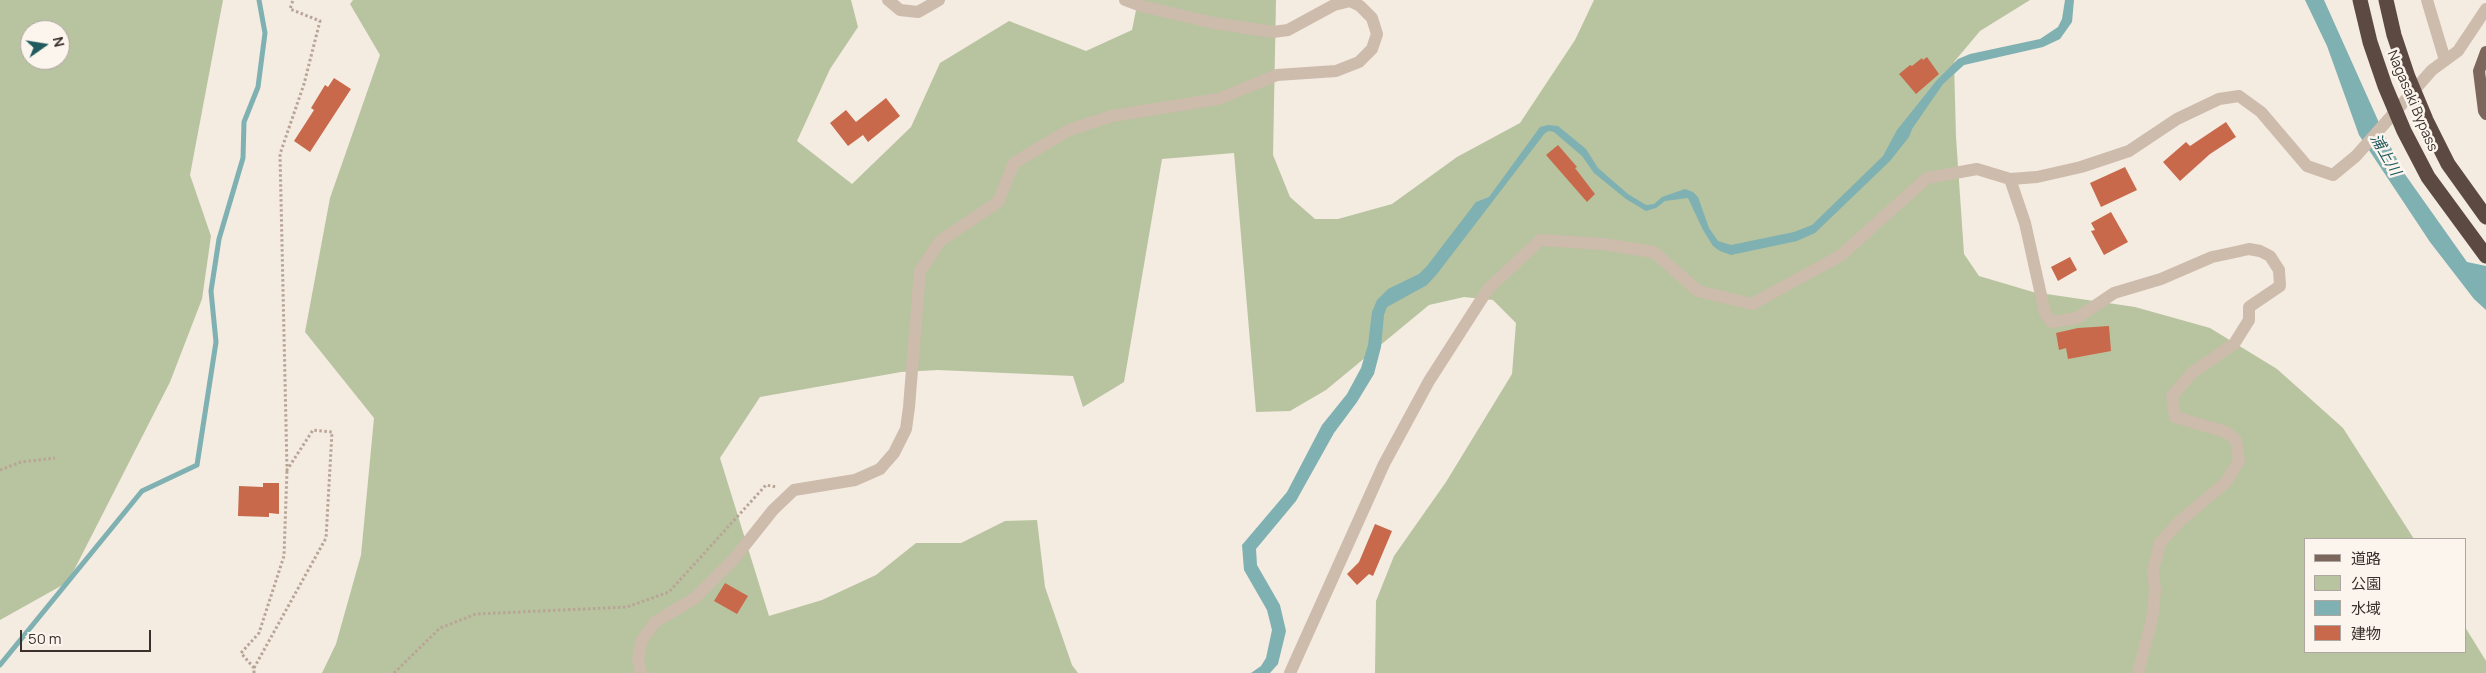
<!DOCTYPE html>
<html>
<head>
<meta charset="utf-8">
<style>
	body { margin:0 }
	#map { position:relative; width:2486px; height:673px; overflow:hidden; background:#f4ebe1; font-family:Manrope,"Noto Sans JP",sans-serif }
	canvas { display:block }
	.legend { position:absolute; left:2304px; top:538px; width:162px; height:115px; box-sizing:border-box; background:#fbf5ee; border:1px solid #aea6a0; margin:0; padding:6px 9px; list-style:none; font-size:15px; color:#3b302b }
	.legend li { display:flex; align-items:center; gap:10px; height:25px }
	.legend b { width:25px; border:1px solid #aea6a0 }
	.north { position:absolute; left:20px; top:20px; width:50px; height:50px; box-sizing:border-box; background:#fbf5ee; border:1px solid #aea6a0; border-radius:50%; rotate:77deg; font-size:14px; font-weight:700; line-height:20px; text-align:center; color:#3b302b }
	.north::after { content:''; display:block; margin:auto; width:18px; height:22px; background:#1f5a5e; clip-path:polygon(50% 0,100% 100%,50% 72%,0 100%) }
	.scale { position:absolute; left:20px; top:630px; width:131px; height:22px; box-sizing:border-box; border:2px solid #3b302b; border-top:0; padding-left:6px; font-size:15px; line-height:18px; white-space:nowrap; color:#3b302b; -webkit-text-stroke:4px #fbf5ee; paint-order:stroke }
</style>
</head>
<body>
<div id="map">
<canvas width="2486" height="673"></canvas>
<ul class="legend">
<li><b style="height:6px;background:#7d675c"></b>道路</li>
<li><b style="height:14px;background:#b8c4a0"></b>公園</li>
<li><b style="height:14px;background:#7fb0b2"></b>水域</li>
<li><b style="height:14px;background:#c8694b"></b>建物</li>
</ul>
<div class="north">N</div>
<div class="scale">50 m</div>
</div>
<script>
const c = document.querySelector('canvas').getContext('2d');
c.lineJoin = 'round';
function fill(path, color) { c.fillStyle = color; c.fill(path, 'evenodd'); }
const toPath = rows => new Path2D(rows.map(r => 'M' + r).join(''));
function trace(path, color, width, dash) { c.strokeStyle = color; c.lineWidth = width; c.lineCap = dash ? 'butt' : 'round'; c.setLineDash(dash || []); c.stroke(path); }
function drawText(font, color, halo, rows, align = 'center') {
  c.font = font + ' Manrope,"Noto Sans JP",sans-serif'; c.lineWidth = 5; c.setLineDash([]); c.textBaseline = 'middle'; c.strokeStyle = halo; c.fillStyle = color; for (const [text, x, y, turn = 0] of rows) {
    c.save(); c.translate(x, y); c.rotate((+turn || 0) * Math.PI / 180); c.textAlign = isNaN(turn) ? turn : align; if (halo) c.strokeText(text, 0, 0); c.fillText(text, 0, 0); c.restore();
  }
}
fill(toPath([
	[0,0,223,0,190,175,211,236,202,299,170,382,68,582,0,620],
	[30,30,60,30,60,60,30,60],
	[353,0,851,0,858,27,830,69,797,141,852,184,911,127,940,63,1009,21,1086,51,1132,30,1138,0,1276,0,1273,155,1290,197,1315,219,1338,219,1392,204,1457,157,1520,123,1575,40,1594,0,2030,0,1980,31,1954,62,1956,137,1964,254,1979,276,2033,292,2135,307,2210,328,2277,369,2343,428,2414,539,2305,539,2305,652,2465,652,2465,627,2486,661,2486,673,1375,673,1376,601,1394,556,1446,482,1512,374,1516,323,1493,300,1464,297,1429,305,1326,390,1290,411,1256,412,1234,153,1162,159,1124,382,1083,407,1073,376,938,370,901,372,760,397,720,458,769,616,822,600,876,575,916,543,961,543,1005,521,1037,520,1045,587,1072,665,1078,673,322,673,336,644,361,555,374,418,305,332,330,198,380,55,350,4]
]), '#b8c4a0');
fill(toPath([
	[2065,0,2074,0,2072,22,2060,39,2043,47,1964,65,1943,84,1912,129,1909,137,1890,161,1815,233,1797,241,1731,255,1720,251,1713,246,1703,230,1688,198,1665,201,1656,208,1646,211,1626,199,1594,173,1582,156,1554,132,1549,131,1545,133,1437,274,1427,285,1387,307,1384,315,1381,347,1374,374,1357,402,1334,433,1296,501,1256,549,1257,565,1280,605,1286,631,1278,664,1270,673,1251,673,1261,666,1266,658,1272,630,1267,610,1244,570,1242,545,1287,492,1322,425,1347,394,1361,368,1368,345,1372,312,1377,300,1388,289,1419,274,1427,266,1476,202,1489,197,1540,127,1548,125,1558,126,1586,149,1598,168,1628,194,1646,205,1654,204,1662,197,1685,189,1693,192,1698,197,1709,228,1718,241,1731,245,1794,232,1812,225,1883,156,1897,130,1937,80,1958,59,1970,54,2040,39,2058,27,2062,19],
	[2305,0,2324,0,2385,136,2404,173,2467,262,2486,266,2486,310,2474,299,2430,242,2359,135,2327,46]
]), '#7fb0b2');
trace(toPath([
	[0,665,142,491,197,465,216,342,211,291,219,239,243,158,244,122,258,87,265,33,259,0]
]), '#7fb0b2', 5);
fill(toPath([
	[1927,57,1939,74,1916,94,1899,74,1910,65,1912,66,1922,58,1923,60],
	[334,78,351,89,310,152,294,141,314,110,311,108,325,85,328,87],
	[886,98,900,116,868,142,863,135,848,146,830,123,846,110,856,122],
	[2226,122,2236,137,2210,154,2180,181,2163,162,2186,142,2190,146],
	[1558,145,1577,167,1575,168,1595,194,1587,202,1546,155],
	[2125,167,2137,190,2101,207,2090,183],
	[2111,212,2128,242,2104,255,2091,231,2095,230,2091,223],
	[2070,257,2077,270,2058,281,2051,267],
	[2109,326,2111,351,2068,359,2066,348,2059,350,2056,333,2078,328],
	[263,483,279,483,279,514,269,513,269,517,238,516,239,486,263,487],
	[1375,524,1392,531,1373,576,1369,574,1357,585,1347,574,1359,562],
	[725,583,748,596,737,614,714,601]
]), '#c8694b');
trace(toPath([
	[0,470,21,462,55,458],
	[254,668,241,653,259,633,284,556,287,470],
	[254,673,254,668,326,538,332,432,313,430,287,470,280,154,304,84,320,21,290,9,293,0],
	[394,673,440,628,476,614,627,607,669,592,766,485,776,487]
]), '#b9a596', 3, [2.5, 2.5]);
trace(toPath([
	[888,0,900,10,918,12,939,0],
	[2427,0,2445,60],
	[2010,179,2025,223,2045,313,2052,322,2077,318,2114,293,2161,279,2212,257,2231,253,2249,249,2260,251,2270,256,2279,270,2280,286,2249,307,2249,320,2234,344,2193,372,2172,396,2175,417,2226,432,2236,440,2239,461,2226,482,2179,522,2160,543,2153,570,2155,591,2152,619,2138,673],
	[641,673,638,659,642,640,655,622,695,598,734,559,773,510,794,490,855,480,880,469,894,453,906,429,909,407,920,271,940,241,998,202,1014,163,1069,130,1112,116,1218,99,1277,75,1336,71,1359,62,1372,49,1377,34,1372,18,1360,6,1350,1,1334,5,1288,30,1273,32,1214,23,1141,6,1125,0],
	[1290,673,1384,464,1429,381,1488,289,1540,240,1603,244,1654,252,1698,291,1752,304,1840,256,1927,178,1977,169,2010,179,2037,177,2081,167,2129,151,2177,119,2219,99,2239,96,2261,112,2307,166,2333,175,2356,156,2432,70,2458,51,2486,9]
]), '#cdbbac', 12);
trace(toPath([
	[2486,52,2479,71,2484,111,2486,114]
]), '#7d675c', 12);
trace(toPath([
	[2360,0,2370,42,2385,86,2404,131,2428,177,2486,256],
	[2386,0,2394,35,2408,77,2426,120,2448,164,2486,217]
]), '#5c4a42', 15);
drawText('14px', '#3b302b', '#fbf5ee', [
	["Nagasaki Bypass",2412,101,67]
]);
drawText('italic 15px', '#1f5a5e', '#fbf5ee', [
	["浦上川",2385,155,60]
]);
</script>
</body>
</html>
